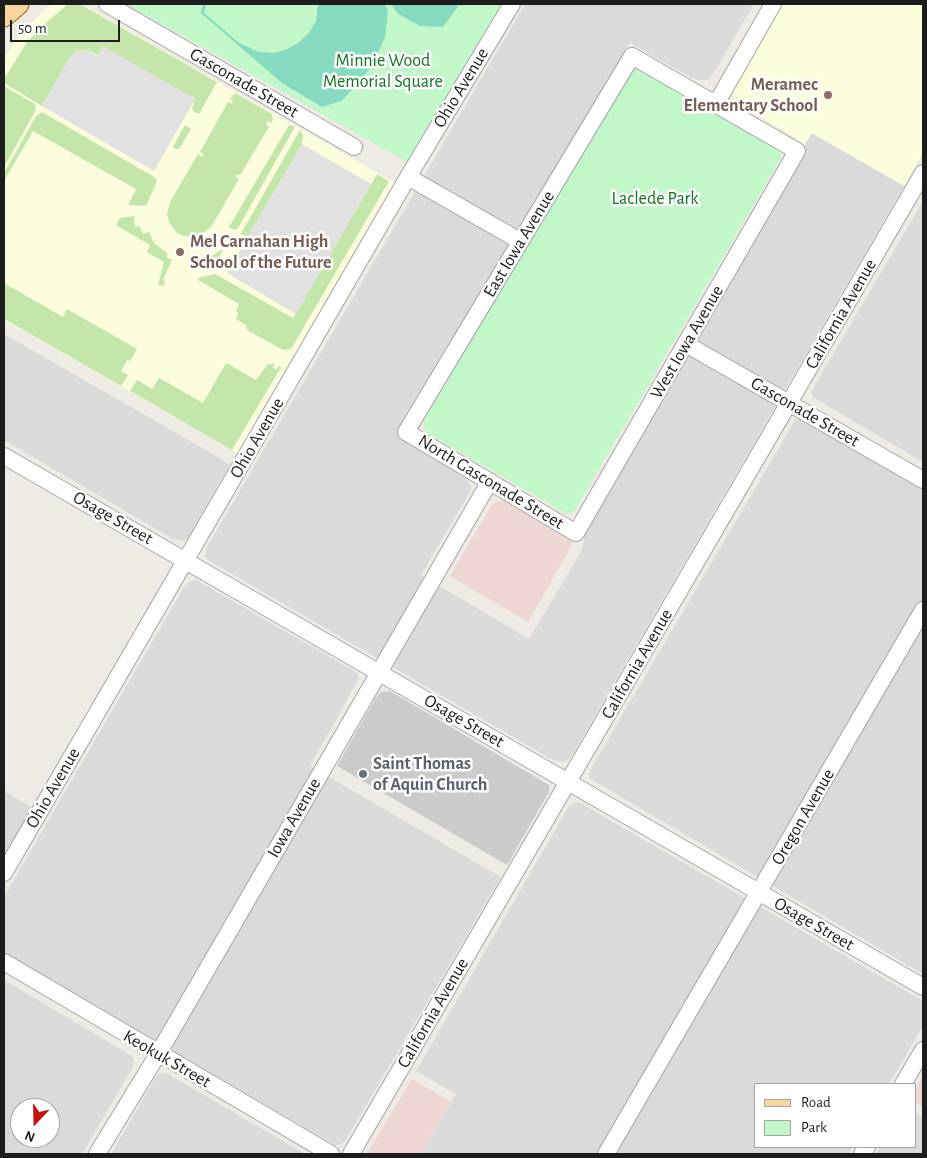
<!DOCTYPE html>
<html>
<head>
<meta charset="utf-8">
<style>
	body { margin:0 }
	#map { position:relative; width:927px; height:1158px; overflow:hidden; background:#eeebe4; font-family:"Alegreya Sans",sans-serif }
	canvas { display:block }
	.frame { position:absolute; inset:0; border:5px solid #1d1d1d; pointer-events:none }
	.legend { position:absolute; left:754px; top:1083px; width:162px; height:65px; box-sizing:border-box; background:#fff; border:1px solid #a5a5a5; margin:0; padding:6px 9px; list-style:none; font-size:15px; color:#1d1d1d }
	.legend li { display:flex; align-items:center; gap:10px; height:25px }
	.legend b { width:25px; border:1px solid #a5a5a5 }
	.north { position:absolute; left:10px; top:1098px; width:50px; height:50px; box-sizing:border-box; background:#fff; border:1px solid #a5a5a5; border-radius:50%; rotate:201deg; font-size:14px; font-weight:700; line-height:20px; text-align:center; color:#1d1d1d }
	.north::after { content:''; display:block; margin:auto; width:18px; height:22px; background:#c11609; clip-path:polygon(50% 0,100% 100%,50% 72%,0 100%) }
	.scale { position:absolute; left:10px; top:20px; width:110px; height:22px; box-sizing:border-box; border:2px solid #1d1d1d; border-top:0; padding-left:6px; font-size:15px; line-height:18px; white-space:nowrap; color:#1d1d1d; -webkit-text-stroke:4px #fff; paint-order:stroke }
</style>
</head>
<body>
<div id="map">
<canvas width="927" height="1158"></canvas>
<div class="frame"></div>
<ul class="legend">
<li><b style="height:6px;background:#f7d79f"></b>Road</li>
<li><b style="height:14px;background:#c2f7ca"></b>Park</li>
</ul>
<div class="north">N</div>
<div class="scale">50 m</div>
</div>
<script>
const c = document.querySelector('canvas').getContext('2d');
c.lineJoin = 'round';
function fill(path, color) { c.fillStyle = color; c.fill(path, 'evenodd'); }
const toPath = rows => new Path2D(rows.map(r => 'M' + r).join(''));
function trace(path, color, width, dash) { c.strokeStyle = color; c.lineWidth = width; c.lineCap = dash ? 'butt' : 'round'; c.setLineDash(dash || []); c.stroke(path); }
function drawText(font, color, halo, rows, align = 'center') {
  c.font = font + ' "Alegreya Sans",sans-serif'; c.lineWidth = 5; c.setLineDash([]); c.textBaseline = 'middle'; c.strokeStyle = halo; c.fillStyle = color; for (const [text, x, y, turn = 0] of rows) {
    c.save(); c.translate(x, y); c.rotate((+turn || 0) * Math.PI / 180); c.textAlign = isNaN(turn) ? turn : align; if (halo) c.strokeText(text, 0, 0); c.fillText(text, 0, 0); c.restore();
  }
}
fill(toPath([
	[525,4,754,4,712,76,708,80,699,80,690,77,630,43,397,428,402,440,465,477,470,483,471,488,467,497,421,575,529,639,581,552,584,541,583,531,588,519,806,150,805,144,811,133,904,186,569,760,563,762,553,760,208,560,205,555,207,547],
	[923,201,923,462,814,398,811,393,815,385],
	[4,334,230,464,188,538,182,541,173,539,4,440],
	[798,419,804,420,923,490,923,974,589,778,589,773,592,767,794,422],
	[196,580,354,671,358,675,358,680,310,766,501,877,345,1141,341,1144,335,1145,4,953,4,897,184,587,189,582],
	[4,791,33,808,4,857],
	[574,802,580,803,923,1001,923,1026,889,1084,756,1084,756,1147,853,1147,849,1154,421,1154,456,1094,416,1071,569,806],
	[4,980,132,1056,134,1060,133,1067,82,1154,4,1154],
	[20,1108,50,1108,50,1138,20,1138],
	[163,1073,168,1074,305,1154,111,1154,157,1075],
	[916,1113,923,1118,923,1154,876,1154,880,1147,916,1147]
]), '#dbdada');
fill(toPath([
	[503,500,511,502,572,539,571,547,528,622,450,576,492,504],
	[923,1075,923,1107,916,1103,916,1088],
	[412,1079,451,1102,421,1154,367,1154]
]), '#eed6d3');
fill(toPath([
	[51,4,82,4,397,184,238,453,4,320,4,58,23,31],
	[783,4,923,4,923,152,904,186,812,133,805,144,739,104,734,98,732,93,734,87]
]), '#fbfddd');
fill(toPath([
	[390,691,549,785,549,792,507,865,337,766,375,699,381,692]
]), '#cbcbcb');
fill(toPath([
	[68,4,80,4,217,82,199,114,196,113,192,109,195,98,87,50,71,56,42,106,6,84,4,79,27,42,47,22],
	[4,86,35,104,36,110,4,167],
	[234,94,237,94,272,114,273,120,271,123,268,121,266,124,269,127,240,175,237,174,235,176,239,179,211,227,198,237,184,236,177,233,169,222,167,214,170,202,198,154,202,157,204,154,200,152,228,102,232,104,233,101,230,99],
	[42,112,154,177,157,181,146,206,128,205,136,189,33,131,4,181,4,173,36,116],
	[185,125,191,129,179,149,176,149,173,147],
	[289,125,295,127,238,228,234,230,229,227],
	[300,130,303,135,302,144,247,238,241,234,242,232],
	[377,174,389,181,291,349,283,350,247,330,246,325,236,319,238,314,236,310,239,304,198,280,198,278,215,274,293,318],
	[134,216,135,227,140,226,143,234,149,232,154,243,168,254,166,257,172,260,163,280,165,281,164,286,158,285,164,262,147,252,150,245,116,225,120,218],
	[221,250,223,250,214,264,195,268,195,260,208,258],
	[4,283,63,317,67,309,137,349,130,361,127,360,121,371,128,375,121,386,4,319],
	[226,363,256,380,268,364,275,364,273,367,276,370,279,366,281,367,232,450,130,391,137,380,152,389,159,378,203,403]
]), '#c4e6ab');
fill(toPath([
	[126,4,501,4,409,163],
	[640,67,780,149,781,158,575,510,571,513,567,514,427,433,423,426,424,421,628,71]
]), '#c2f7ca');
fill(toPath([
	[203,4,206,4,204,13,239,43,259,52,274,53,285,50,298,43,309,33,316,21,318,4,385,4,388,12,385,37,372,66,353,89,341,101,322,107,282,83,201,13],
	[391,4,460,4,443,27,420,26,398,14]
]), '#85dabf');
fill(toPath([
	[103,46,195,99,154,171,42,106,71,56,76,51,82,50,87,50,97,56],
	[302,144,371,184,296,314,227,273]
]), '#e1e1e1');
const minor = toPath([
	[107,4,354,147],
	[632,56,797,151,576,533,406,432,632,56],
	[716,104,773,4],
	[408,177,520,241],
	[686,344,923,480],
	[4,456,923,987],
	[4,873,408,177,512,4],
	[4,962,331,1154],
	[903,1084,923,1050],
	[97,1154,158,1054,490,481],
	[351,1154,923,173],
	[606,1154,923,610],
	[862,1154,867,1147]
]);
const major = toPath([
	[4,16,18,4]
]);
trace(minor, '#a4a4a4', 18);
trace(major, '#906c07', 23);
trace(minor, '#fff', 16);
trace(major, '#f7d79f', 21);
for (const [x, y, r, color] of [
	[828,95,5,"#8d6e63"],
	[180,252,5,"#8d6e63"],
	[363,774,5,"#6b7280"]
]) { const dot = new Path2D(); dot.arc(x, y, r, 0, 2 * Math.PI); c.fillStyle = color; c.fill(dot); trace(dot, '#fff', 2); }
drawText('18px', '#107620', '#fff', [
	["Minnie Wood",383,61],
	["Memorial Square",383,82],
	["Laclede Park",655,199]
]);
drawText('18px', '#1d1d1d', '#fff', [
	["Gasconade Street",244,83,30],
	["Ohio Avenue",461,88,-59],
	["East Iowa Avenue",519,244,-59],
	["California Avenue",841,314,-60],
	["West Iowa Avenue",687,342,-60],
	["Gasconade Street",805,412,30],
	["Ohio Avenue",257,438,-60],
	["North Gasconade Street",491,482,31],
	["Osage Street",113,518,30],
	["California Avenue",637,664,-60],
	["Osage Street",464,721,30],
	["Ohio Avenue",53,788,-60],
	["Oregon Avenue",803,817,-60],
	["Iowa Avenue",294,818,-60],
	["Osage Street",814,924,30],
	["California Avenue",433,1013,-60],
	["Keokuk Street",167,1059,30]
]);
drawText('bold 18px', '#785e54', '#fff', [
	["Meramec",818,85],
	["Elementary School",818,106],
	["Mel Carnahan High",190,242,"left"],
	["School of the Future",190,263,"left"]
], 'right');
drawText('bold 18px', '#5b616d', '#fff', [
	["Saint Thomas",373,764],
	["of Aquin Church",373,785]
], 'left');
</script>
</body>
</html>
